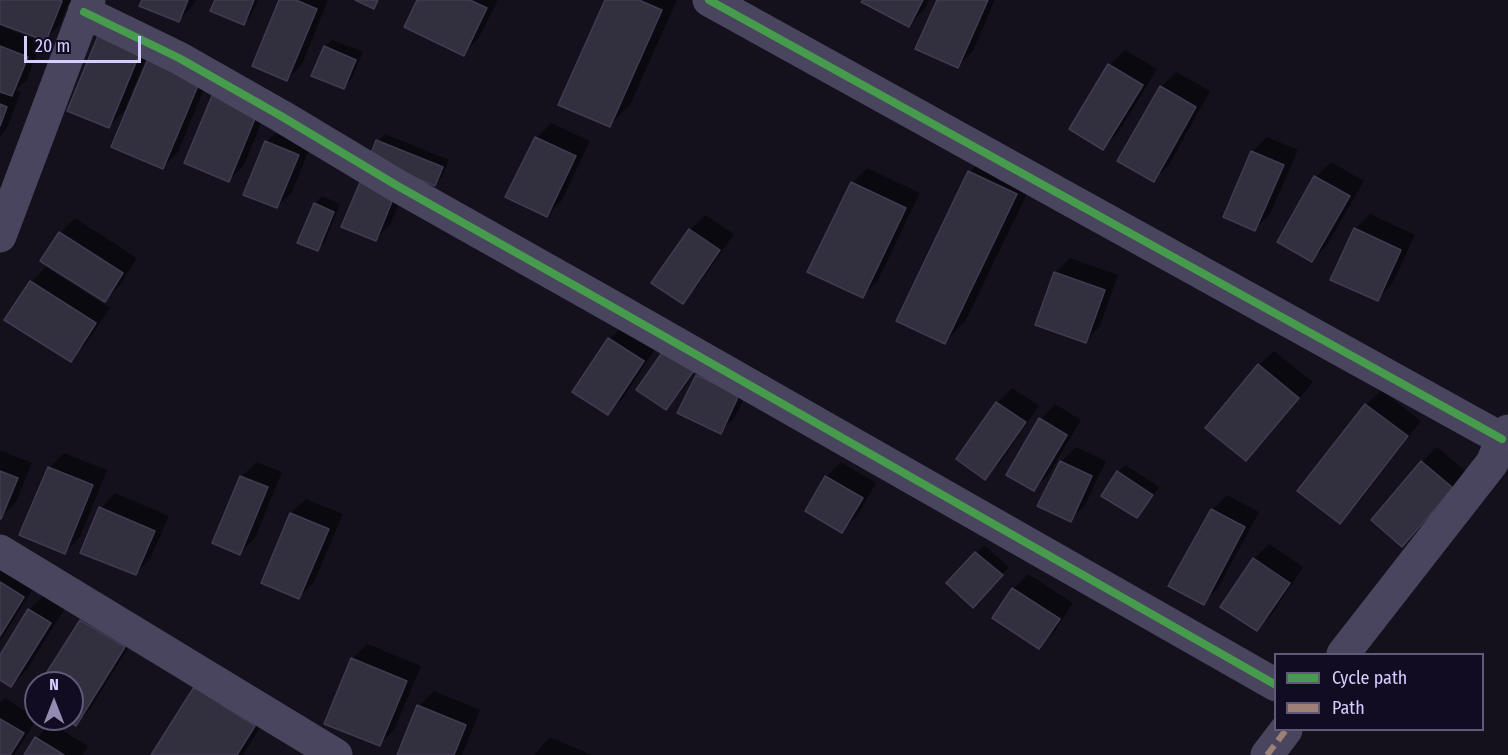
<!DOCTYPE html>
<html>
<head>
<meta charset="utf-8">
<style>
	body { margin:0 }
	#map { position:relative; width:1508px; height:755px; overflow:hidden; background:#14111d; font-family:"Fira Sans Condensed",sans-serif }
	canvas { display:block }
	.legend { position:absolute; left:1274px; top:653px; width:210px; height:78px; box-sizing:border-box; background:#120c22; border:2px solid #61597a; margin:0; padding:8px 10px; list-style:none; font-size:18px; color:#d7cdff }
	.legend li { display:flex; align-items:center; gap:12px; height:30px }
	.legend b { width:30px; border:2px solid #61597a }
	.north { position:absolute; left:24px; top:671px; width:60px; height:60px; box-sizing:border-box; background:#120c22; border:2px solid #61597a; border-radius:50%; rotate:0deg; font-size:16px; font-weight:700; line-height:24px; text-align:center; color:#d7cdff }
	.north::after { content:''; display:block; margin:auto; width:21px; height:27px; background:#938bb0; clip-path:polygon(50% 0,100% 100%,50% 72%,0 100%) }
	.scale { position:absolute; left:24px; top:36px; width:117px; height:27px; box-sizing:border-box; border:3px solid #d7cdff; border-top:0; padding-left:8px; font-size:18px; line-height:21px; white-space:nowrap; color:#d7cdff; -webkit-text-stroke:4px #120c22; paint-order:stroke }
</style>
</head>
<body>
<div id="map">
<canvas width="1508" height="755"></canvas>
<ul class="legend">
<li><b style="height:8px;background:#469c4c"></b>Cycle path</li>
<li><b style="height:8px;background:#9e8076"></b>Path</li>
</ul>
<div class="north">N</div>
<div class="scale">20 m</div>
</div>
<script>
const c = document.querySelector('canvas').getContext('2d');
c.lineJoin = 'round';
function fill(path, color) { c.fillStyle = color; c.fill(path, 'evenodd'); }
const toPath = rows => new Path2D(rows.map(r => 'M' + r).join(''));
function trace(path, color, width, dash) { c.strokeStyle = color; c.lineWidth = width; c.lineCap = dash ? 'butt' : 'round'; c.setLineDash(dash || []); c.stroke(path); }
fill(toPath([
	[0,0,70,0,60,25,45,39,0,22],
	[143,0,196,0,193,6,178,21],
	[216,0,258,0,251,16,244,23],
	[281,0,328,0,302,64,287,79],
	[419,0,498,0,478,39,463,54],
	[607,0,677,0,630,105,609,126],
	[864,0,929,0,924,10,909,25],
	[938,0,995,0,973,51,958,66],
	[0,26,41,42,27,80,16,90,21,92,6,130,0,136],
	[156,33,124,111,109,126,69,110],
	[166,40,216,60,178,152,163,167],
	[332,40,363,52,351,80,343,87,325,47],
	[1125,50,1157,69,1118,133,1103,148,1071,129,1110,65],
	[1176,72,1210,91,1169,165,1154,180,1161,87],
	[230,77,273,94,244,165,229,180],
	[551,123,590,141,562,200,547,215,536,138],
	[281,127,313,140,292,192,277,207,266,142],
	[385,134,449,160,442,177,435,185,378,141],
	[1267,137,1298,150,1270,214,1255,229,1224,216,1252,152],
	[990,151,1037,173,965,322,944,342,898,320,970,172],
	[1331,162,1364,181,1327,245,1312,260,1279,241,1316,177],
	[377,166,409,179,390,225,375,240],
	[867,168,920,193,877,282,862,296,852,183],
	[322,196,340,204,325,242,317,249,315,204],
	[1370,214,1415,235,1392,284,1377,299,1355,229],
	[705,215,734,234,697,287,683,302,690,230],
	[75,218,137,258,120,285,105,300,60,233],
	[1070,258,1118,275,1100,326,1085,341,1055,273],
	[46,267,110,308,85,345,70,360,31,282],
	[624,324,657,346,623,398,608,413,574,391,610,339],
	[684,330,711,350,680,393,666,408],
	[1274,351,1313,382,1261,445,1246,459,1259,365],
	[712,361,753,380,735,417,720,432,697,376],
	[1012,388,1039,406,1000,463,985,478,958,459,997,403],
	[1381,390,1421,421,1355,507,1340,522,1299,491,1366,405],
	[1055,404,1081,420,1049,474,1034,489,1041,419],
	[1076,447,1106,461,1085,505,1070,520,1061,462],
	[1437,447,1467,472,1417,530,1402,545,1373,520,1422,462],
	[0,450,32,463,16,502,1,517,0,517],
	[64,453,107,470,80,537,65,552,49,468],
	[256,462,282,472,255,538,240,553,241,477],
	[841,462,876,483,857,516,842,531,826,477],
	[1126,465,1159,487,1144,509,1137,517,1118,472],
	[115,493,169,516,150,559,135,574,101,508],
	[1227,495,1259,512,1218,588,1203,603,1212,510],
	[306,499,343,514,314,582,299,597,291,513],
	[1269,544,1303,567,1272,614,1257,629,1254,559],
	[984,545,1009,567,981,598,948,583],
	[0,557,38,581,0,641],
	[1028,574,1073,603,1054,632,1039,647,994,618,1013,589],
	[44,595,65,608,26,671,11,686,0,679,0,657,29,610],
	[96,606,138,632,90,709,76,724,68,719,72,719,72,683,42,683,81,621],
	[367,644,421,666,394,730,379,745,352,659],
	[195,688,275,704,243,755,153,755],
	[434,691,480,710,462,755,398,755,419,706],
	[5,698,37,719,14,755,0,755,0,703],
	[51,723,88,746,83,755,26,755,37,738],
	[550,737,592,755,534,755]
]), '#0007');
const building = toPath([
	[0,0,59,0,62,1,46,41,0,24,0,0],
	[142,0,188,0,179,22,139,6,142,0],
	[215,0,254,0,244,25,210,11,215,0],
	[279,0,296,0,317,9,287,81,252,66,279,0],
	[355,0,378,0,374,9,355,0],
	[417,0,470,0,487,8,464,56,404,27,417,0],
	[605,0,639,0,662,10,610,127,558,105,605,0],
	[863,0,923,0,909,27,861,2,863,0],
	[937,0,988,0,958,68,915,49,937,0],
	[100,31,142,48,109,128,67,111,100,31],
	[0,46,28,57,12,96,0,92,0,46],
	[324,46,356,60,344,89,311,76,324,46],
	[150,54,202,76,163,169,111,147,150,54],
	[1108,64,1143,85,1103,150,1069,129,1108,64],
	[1160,86,1196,107,1154,182,1117,161,1160,86],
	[214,91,259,109,229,182,184,163,214,91],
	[0,104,7,107,0,126,0,104],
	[535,137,576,156,547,217,505,197,535,137],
	[376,140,443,167,435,186,369,159,376,140],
	[265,141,299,155,277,208,243,195,265,141],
	[1251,151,1284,165,1255,231,1223,217,1251,151],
	[968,171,1017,194,945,344,896,321,968,171],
	[1314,176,1350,196,1312,262,1277,242,1314,176],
	[361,180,395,194,376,241,341,227,361,180],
	[851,182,906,208,863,298,807,272,851,182],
	[314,203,334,212,318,251,297,243,314,203],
	[1354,228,1401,250,1378,301,1330,280,1354,228],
	[689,229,720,250,683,304,651,283,689,229],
	[59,232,123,273,105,302,40,261,59,232],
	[1054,272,1105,290,1086,343,1035,325,1054,272],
	[30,281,96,323,71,362,4,320,30,281],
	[608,338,644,361,608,415,572,392,608,338],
	[668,344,698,365,666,410,636,390,668,344],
	[1258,364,1299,398,1246,461,1205,428,1258,364],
	[696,375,739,395,721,434,677,413,696,375],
	[996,402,1026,422,985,480,956,459,996,402],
	[1365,404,1408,436,1340,524,1297,491,1365,404],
	[1039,418,1067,435,1034,491,1006,475,1039,418],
	[1060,461,1092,476,1071,522,1037,506,1060,461],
	[1421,461,1453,488,1402,547,1371,520,1421,461],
	[48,467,93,485,65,554,19,535,48,467],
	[0,471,18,478,1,519,0,519,0,471],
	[1117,471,1153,495,1137,518,1101,496,1117,471],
	[240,476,268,487,240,555,212,543,240,476],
	[825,476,863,498,842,533,805,511,825,476],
	[99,507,155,531,136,575,80,553,99,507],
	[1211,509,1245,527,1204,605,1168,586,1211,509],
	[290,513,329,529,299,599,261,583,290,513],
	[975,552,1003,575,973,608,946,583,975,552],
	[1253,558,1290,583,1257,631,1220,607,1253,558],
	[0,582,24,597,0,636,0,582],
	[1012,588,1060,619,1039,649,992,618,1012,588],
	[28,609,51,623,11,687,0,680,0,655,28,609],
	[80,620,125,647,76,726,65,719,72,719,72,683,40,683,80,620],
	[351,658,407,681,380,746,324,724,351,658],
	[194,687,255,726,237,755,151,755,194,687],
	[417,705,466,725,454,755,397,755,417,705],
	[0,719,24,733,10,755,0,755,0,719],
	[35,737,64,755,24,755,35,737]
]);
fill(building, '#322f3f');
trace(building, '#413b51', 1.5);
trace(toPath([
	[709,0,1502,439],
	[84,12,179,58,281,116,396,185,609,305,1276,685],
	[0,236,89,0],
	[0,551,336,755],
	[1343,654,1492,463,1502,439,1508,431],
	[1267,755,1286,730]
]), '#49455e', 33);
trace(toPath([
	[1267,755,1286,730]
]), '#9e8076', 6, [12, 6]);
trace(toPath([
	[709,0,1502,439],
	[84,12,179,58,281,116,396,185,609,305,1276,685]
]), '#469c4c', 8);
</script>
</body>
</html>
